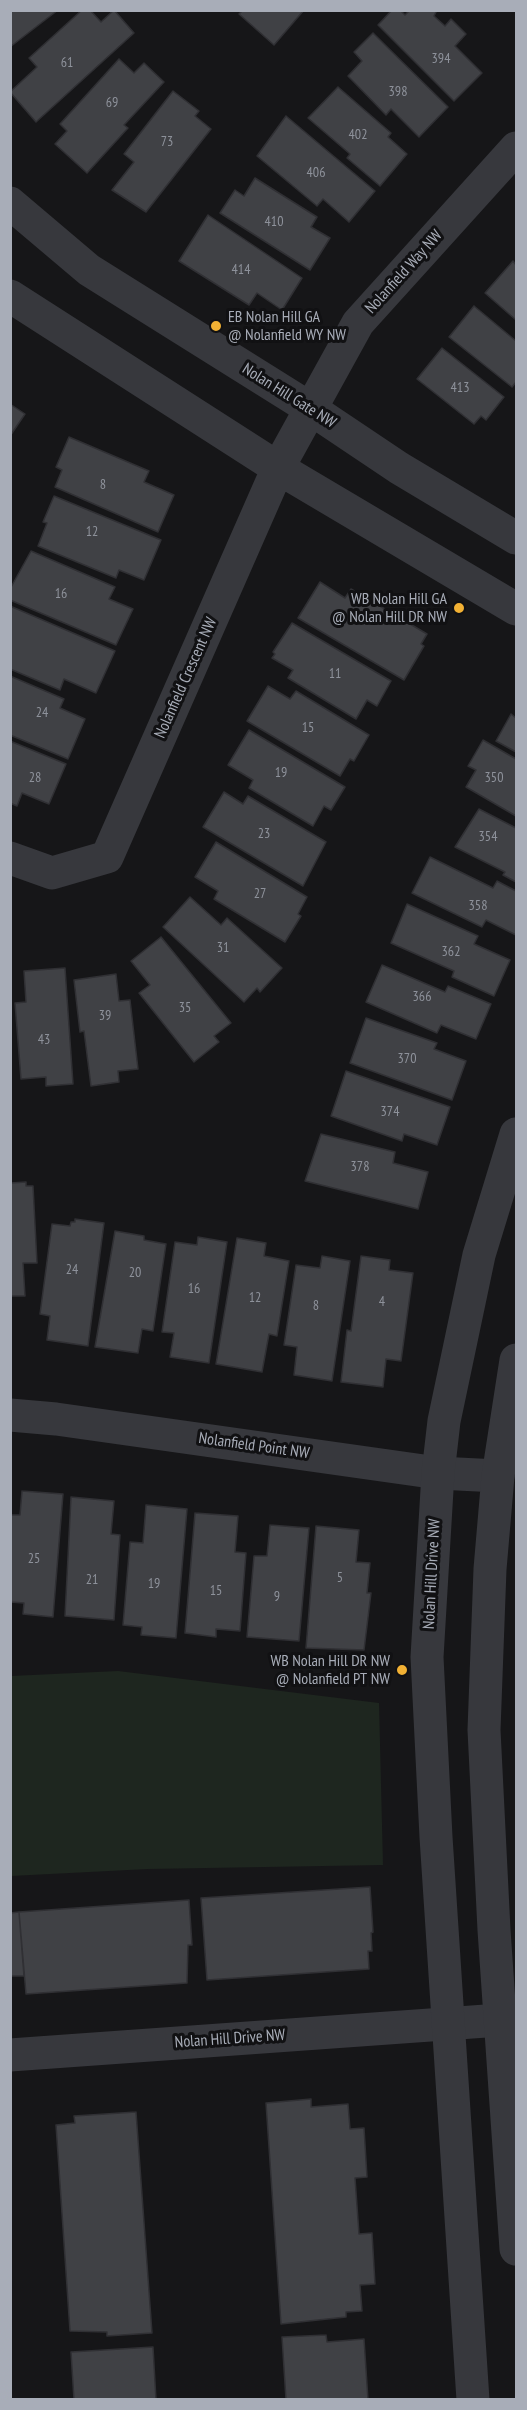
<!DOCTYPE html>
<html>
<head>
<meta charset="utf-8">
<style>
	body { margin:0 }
	#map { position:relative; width:527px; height:2410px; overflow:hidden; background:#161618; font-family:"PT Sans Narrow",sans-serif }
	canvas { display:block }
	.frame { position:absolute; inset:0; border:12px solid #a8adb8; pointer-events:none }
</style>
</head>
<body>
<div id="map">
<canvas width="527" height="2410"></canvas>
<div class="frame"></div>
</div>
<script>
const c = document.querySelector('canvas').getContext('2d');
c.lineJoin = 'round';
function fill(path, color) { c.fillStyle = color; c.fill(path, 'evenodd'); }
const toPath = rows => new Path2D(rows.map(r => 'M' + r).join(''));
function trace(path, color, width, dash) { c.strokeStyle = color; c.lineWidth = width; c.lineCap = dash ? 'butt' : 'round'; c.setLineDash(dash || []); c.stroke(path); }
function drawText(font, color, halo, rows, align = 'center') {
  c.font = font + ' "PT Sans Narrow",sans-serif'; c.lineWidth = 6; c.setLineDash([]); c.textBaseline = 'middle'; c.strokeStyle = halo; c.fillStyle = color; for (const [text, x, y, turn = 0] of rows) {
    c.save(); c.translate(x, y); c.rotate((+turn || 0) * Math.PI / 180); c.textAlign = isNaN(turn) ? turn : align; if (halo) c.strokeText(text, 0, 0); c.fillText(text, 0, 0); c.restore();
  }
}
fill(toPath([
	[118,1671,379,1703,383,1865,148,1869,11,1876,11,1676]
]), '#1e261f');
const building = toPath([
	[10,10,58,10,10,47,10,10],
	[82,10,90,10,101,22,114,10,134,33,36,122,10,92,37,67,29,58,82,10],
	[243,10,304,10,274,45,239,14,243,10],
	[392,10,400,10,405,15,410,10,437,10,434,16,445,26,451,19,466,34,455,46,482,73,454,101,378,25,392,10],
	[373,33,448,107,419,137,391,109,386,115,348,76,362,61,354,52,373,33],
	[119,59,134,73,144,63,164,82,124,125,128,128,87,173,55,144,67,131,60,124,119,59],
	[338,87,391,133,388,137,407,154,380,186,347,158,350,154,308,118,338,87],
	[173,91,199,111,195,116,211,129,146,212,112,190,134,162,124,154,173,91],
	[286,116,375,191,349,222,323,199,317,206,257,156,286,116],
	[255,178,317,217,311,227,330,238,310,270,220,213,235,190,244,196,255,178],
	[208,215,302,278,282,310,257,293,249,305,179,261,208,215],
	[513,261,516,265,516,320,485,293,513,261],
	[474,306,516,341,516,382,512,387,449,337,474,306],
	[442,348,504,397,486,420,481,416,474,424,417,379,442,348],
	[10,404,25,414,10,436,10,404],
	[69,437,149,471,144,482,174,495,158,532,55,487,62,470,56,467,69,437],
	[54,496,161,540,144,580,119,570,116,578,38,546,47,523,43,522,54,496],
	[31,551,115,587,109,599,133,609,116,645,10,600,10,589,31,551],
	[320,582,345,598,351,589,427,634,421,644,424,646,404,680,298,618,320,582],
	[10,606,115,651,96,693,64,679,60,690,10,669,10,606],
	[292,623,391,681,377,706,367,700,356,719,288,678,293,670,272,658,275,654,273,652,292,623],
	[10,676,64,699,60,708,85,719,68,759,10,735,10,676],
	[268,686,290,699,296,691,369,735,354,761,350,759,340,776,247,721,268,686],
	[511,714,516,718,516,752,496,741,511,714],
	[249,730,345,787,331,810,324,806,313,826,249,788,253,780,228,765,249,730],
	[483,740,516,759,516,816,466,787,476,770,468,766,483,740],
	[10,741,66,764,49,804,22,793,17,806,10,803,10,741],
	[224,792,243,804,248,796,326,842,303,886,203,827,224,792],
	[479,809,516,828,516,882,503,875,505,872,455,847,479,809],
	[216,842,307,897,298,914,301,916,285,942,214,899,218,891,195,877,216,842],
	[430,857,493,888,497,881,516,891,516,935,486,920,482,927,412,893,430,857],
	[190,897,221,925,227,918,282,968,260,992,257,988,244,1002,163,927,190,897],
	[407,904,478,936,474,944,510,960,494,996,452,977,454,971,391,943,407,904],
	[161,937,231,1023,214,1036,219,1042,194,1062,139,993,150,985,131,961,161,937],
	[382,965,445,992,448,986,491,1004,476,1039,441,1025,437,1033,366,1002,382,965],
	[65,968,73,1084,46,1086,46,1077,21,1079,15,1003,26,1002,24,971,65,968],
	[116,974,119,1001,130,1000,138,1069,118,1071,119,1082,91,1086,84,1031,80,1032,74,980,116,974],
	[366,1018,437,1043,434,1049,466,1061,452,1100,350,1063,366,1018],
	[346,1071,450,1107,437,1145,404,1134,402,1141,331,1116,346,1071],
	[321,1134,395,1152,393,1163,428,1172,418,1209,305,1181,321,1134],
	[26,1182,26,1186,33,1186,37,1263,23,1263,25,1296,10,1296,10,1183,26,1182],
	[75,1219,104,1223,88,1346,47,1340,50,1316,40,1314,52,1224,70,1226,71,1222,75,1222,75,1219],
	[115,1231,144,1236,144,1240,166,1244,153,1331,142,1329,138,1353,95,1347,115,1231],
	[198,1237,227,1242,209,1363,170,1357,174,1333,162,1332,175,1242,197,1245,198,1237],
	[237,1238,266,1243,264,1256,289,1261,277,1336,269,1334,262,1372,216,1364,237,1238],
	[322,1256,350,1261,332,1381,294,1375,297,1347,284,1345,296,1265,320,1268,322,1256],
	[361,1256,390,1260,389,1270,413,1273,401,1361,386,1359,383,1387,341,1382,347,1330,351,1331,361,1256],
	[22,1491,63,1494,53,1617,23,1614,24,1603,10,1602,10,1515,20,1515,22,1491],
	[71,1497,114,1501,111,1534,120,1535,114,1620,65,1616,71,1497],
	[146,1505,187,1509,176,1638,141,1635,142,1627,123,1625,130,1542,143,1543,146,1505],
	[195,1513,238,1516,235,1552,246,1553,240,1631,216,1629,216,1637,185,1633,195,1513],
	[270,1525,309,1528,299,1641,247,1637,254,1556,267,1556,270,1525],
	[316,1526,359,1530,356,1562,370,1563,367,1593,371,1593,364,1650,306,1648,316,1526],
	[370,1887,373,1932,371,1933,372,1951,368,1951,369,1969,207,1980,201,1898,370,1887],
	[189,1900,192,1945,188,1945,187,1983,26,1994,19,1912,189,1900],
	[19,1912,24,1976,10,1976,10,1913,19,1912],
	[311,2099,311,2107,348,2104,350,2129,364,2128,367,2177,355,2178,359,2234,372,2233,375,2284,360,2285,362,2311,346,2312,346,2317,281,2324,266,2103,311,2099],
	[136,2112,152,2333,107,2336,107,2332,70,2331,56,2125,75,2123,74,2116,136,2112],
	[326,2335,327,2342,364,2339,368,2400,286,2400,282,2337,326,2335],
	[153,2347,156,2400,74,2400,71,2352,153,2347]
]);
fill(building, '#404145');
trace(building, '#303034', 1.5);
trace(toPath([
	[10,203,89,270,311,409,399,468,516,538],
	[10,296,278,468,516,609],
	[10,858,52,873,107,857,278,468,358,323,516,148],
	[10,1415,56,1419,438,1473,498,1476],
	[10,2055,500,2020]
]), '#37383d', 33);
trace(toPath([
	[516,1360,498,1476,490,1569,484,1730,494,1930,516,2249],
	[473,2400,436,1837,427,1657,438,1473,444,1421,479,1255,516,1134]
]), '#37383d', 33);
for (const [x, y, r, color] of [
	[216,326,6,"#f2b134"],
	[459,608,6,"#f2b134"],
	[402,1670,6,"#f2b134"]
]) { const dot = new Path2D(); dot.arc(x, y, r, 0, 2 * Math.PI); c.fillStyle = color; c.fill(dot); trace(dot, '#111113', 2); }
drawText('14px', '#8e929b', null, [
	["394",441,59],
	["61",67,63],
	["398",398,92],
	["69",112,103],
	["402",358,135],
	["73",167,142],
	["406",316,173],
	["410",274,222],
	["414",241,270],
	["413",460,388],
	["8",103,485],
	["12",92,532],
	["16",61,594],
	["11",335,674],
	["24",42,713],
	["15",308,728],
	["19",281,773],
	["28",35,778],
	["350",494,778],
	["23",264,834],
	["354",488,837],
	["27",260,894],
	["358",478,906],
	["31",223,948],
	["362",451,952],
	["366",422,997],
	["35",185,1008],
	["39",105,1016],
	["43",44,1040],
	["370",407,1059],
	["374",390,1112],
	["378",360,1167],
	["24",72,1270],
	["20",135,1273],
	["16",194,1289],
	["12",255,1298],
	["4",382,1302],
	["8",316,1306],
	["25",34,1559],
	["5",340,1578],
	["21",92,1580],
	["19",154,1584],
	["15",216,1591],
	["9",277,1597]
]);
drawText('16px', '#a8adb8', '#111113', [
	["Nolanfield Way NW",404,272,-48],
	["Nolan Hill Gate NW",289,396,32],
	["Nolanfield Crescent NW",186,678,-66],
	["Nolanfield Point NW",254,1446,8],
	["Nolan Hill Drive NW",432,1574,-87],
	["Nolan Hill Drive NW",230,2039,-4]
]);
drawText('16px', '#a8adb8', '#111113', [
	["EB Nolan Hill GA",228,317,"left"],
	["@ Nolanfield WY NW",228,335,"left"],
	["WB Nolan Hill GA",447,599],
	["@ Nolan Hill DR NW",447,617],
	["WB Nolan Hill DR NW",390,1661],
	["@ Nolanfield PT NW",390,1679]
], 'right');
</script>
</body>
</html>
